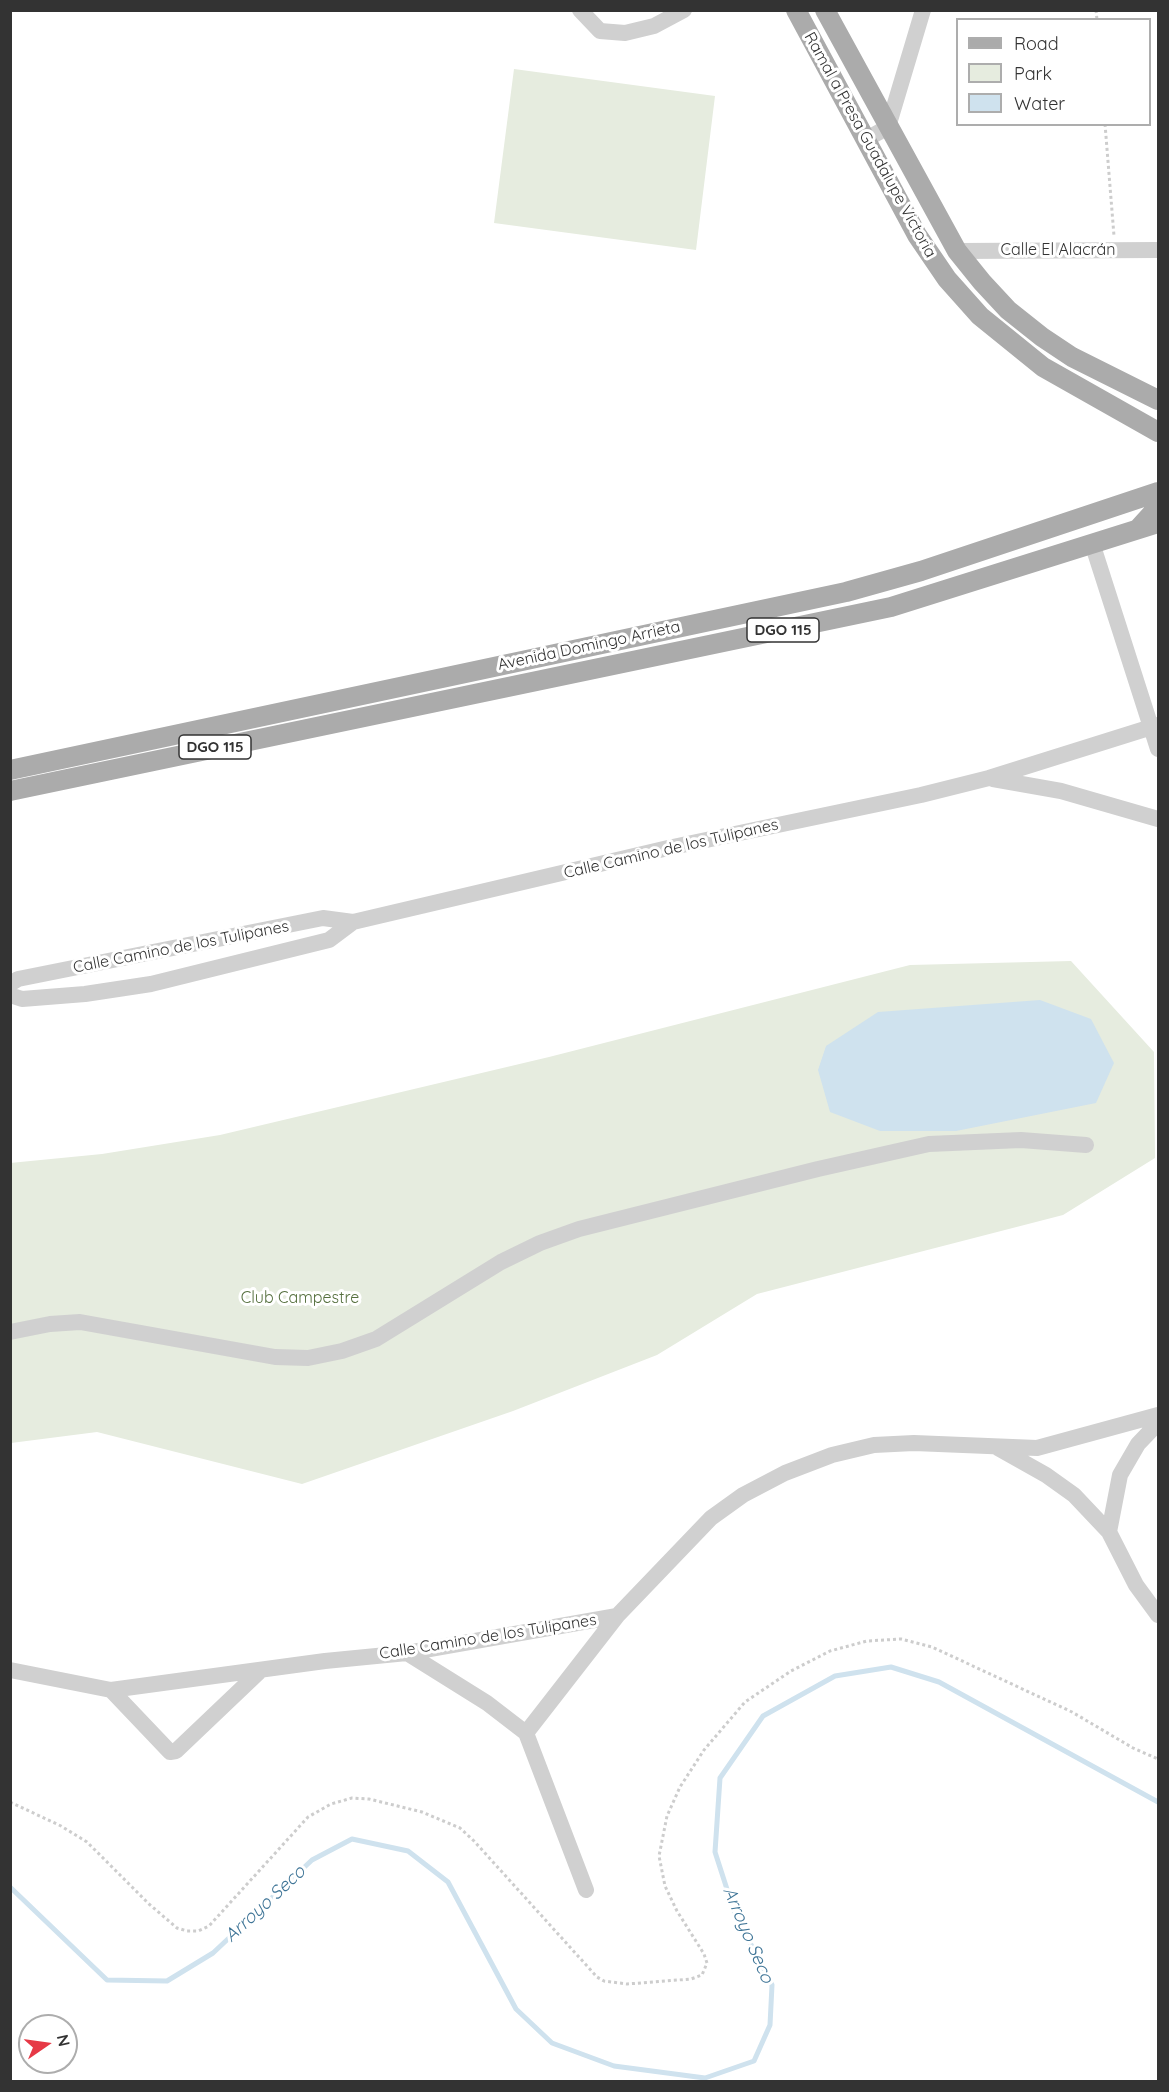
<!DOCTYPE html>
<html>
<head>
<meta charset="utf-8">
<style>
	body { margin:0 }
	#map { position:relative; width:1169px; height:2092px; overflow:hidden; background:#fff; font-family:Quicksand,sans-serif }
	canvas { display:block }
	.frame { position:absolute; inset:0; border:12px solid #333; pointer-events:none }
	.legend { position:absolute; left:956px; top:18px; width:195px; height:108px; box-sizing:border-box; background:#fff; border:2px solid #adadad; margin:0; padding:8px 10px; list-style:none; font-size:18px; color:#333 }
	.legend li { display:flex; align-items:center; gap:12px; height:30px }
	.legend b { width:30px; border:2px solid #adadad }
	.north { position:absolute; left:18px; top:2014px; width:60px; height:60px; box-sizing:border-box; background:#fff; border:2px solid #adadad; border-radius:50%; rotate:77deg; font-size:16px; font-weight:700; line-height:24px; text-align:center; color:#333 }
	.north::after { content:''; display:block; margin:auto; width:21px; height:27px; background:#e63946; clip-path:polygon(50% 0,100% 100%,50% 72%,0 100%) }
</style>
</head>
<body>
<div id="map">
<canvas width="1169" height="2092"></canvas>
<div class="frame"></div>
<ul class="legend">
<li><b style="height:8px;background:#ababab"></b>Road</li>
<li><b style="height:16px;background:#e6ecdf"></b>Park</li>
<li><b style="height:16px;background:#cfe2ee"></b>Water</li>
</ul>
<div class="north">N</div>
</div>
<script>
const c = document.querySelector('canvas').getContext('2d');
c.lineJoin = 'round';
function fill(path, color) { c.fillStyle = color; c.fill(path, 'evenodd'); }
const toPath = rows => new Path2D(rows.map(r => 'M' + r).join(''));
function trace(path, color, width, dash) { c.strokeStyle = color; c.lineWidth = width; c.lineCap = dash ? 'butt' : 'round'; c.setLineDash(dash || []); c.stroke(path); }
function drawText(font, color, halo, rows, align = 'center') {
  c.font = font + ' Quicksand,sans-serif'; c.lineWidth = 6; c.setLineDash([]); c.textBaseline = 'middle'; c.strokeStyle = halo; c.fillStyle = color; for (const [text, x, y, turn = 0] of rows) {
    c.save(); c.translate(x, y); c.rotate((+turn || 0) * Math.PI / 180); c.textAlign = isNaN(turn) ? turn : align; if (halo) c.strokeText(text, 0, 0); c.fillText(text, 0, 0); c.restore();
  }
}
fill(toPath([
	[514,69,715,96,696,250,494,223],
	[1071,961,1154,1052,1155,1158,1063,1215,757,1294,657,1355,513,1411,302,1484,97,1432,11,1443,10,1163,102,1154,220,1135,549,1057,910,965]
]), '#e6ecdf');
fill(toPath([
	[1040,1000,1091,1019,1114,1063,1096,1103,956,1131,880,1131,830,1112,818,1070,826,1046,878,1012]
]), '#cfe2ee');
trace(toPath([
	[10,1887,107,1980,167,1981,213,1953,312,1860,352,1839,408,1851,448,1882,516,2009,552,2043,614,2066,705,2078,754,2061,770,2025,772,1985,735,1914,715,1852,720,1778,763,1716,835,1676,891,1667,939,1682,1158,1802]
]), '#cfe2ee', 5);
trace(toPath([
	[1096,10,1097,20],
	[1105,124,1114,236],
	[10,1802,61,1826,87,1842,149,1904,177,1928,187,1931,198,1931,209,1926,308,1817,331,1804,352,1798,369,1799,422,1812,460,1828,474,1841,597,1977,604,1981,627,1984,691,1979,702,1975,707,1963,704,1954,677,1911,665,1886,659,1856,667,1816,680,1787,704,1750,745,1702,791,1671,830,1651,867,1641,901,1639,932,1647,1072,1712,1133,1748,1158,1759]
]), '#cdcdcd', 3, [3, 3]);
trace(toPath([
	[580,10,600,31,625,33,654,26,684,10],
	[865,140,888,127,923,10],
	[957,251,1158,250],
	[1092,543,1158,749],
	[993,779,1061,791,1158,819],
	[10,984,18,979,323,918,353,922,668,848,921,795,989,778,1158,725],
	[10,995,22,999,85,994,151,984,329,940,353,922],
	[10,1332,50,1324,80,1322,275,1357,308,1358,342,1351,376,1339,501,1262,540,1243,579,1229,818,1169,929,1144,1021,1140,1086,1145],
	[1158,1423,1138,1444,1120,1475,1109,1532,1136,1585,1158,1615],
	[998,1448,1046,1475,1074,1495,1109,1532],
	[407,1653,487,1703,526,1733,586,1890],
	[10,1670,111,1690,325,1661,407,1653,617,1616,711,1518,743,1495,785,1473,832,1455,874,1445,914,1443,1037,1448,1158,1415],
	[111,1690,170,1752,176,1751,259,1672],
	[526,1733,617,1616]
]), '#d0d0d0', 16);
trace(toPath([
	[796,10,917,235,947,279,980,316,1043,367,1158,432],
	[825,10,957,251,982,282,1008,310,1042,337,1072,357,1158,400],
	[1138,529,1158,507],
	[10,770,846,592,921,571,1158,492],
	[10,791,891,607,1158,523]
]), '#ababab', 20);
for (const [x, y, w] of [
	[783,630,72],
	[215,747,72]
]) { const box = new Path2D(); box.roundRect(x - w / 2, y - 12, w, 24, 4.5); c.fillStyle = '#fff'; c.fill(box); trace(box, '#333', 1.5); }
drawText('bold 15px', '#333', null, [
	["DGO 115",783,630],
	["DGO 115",215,747]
]);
drawText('16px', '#333', '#fff', [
	["Ramal a Presa Guadalupe Victoria",870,145,61],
	["Calle El Alacrán",1058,250],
	["Avenida Domingo Arrieta",589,646,-12],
	["Calle Camino de los Tulipanes",671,849,-13],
	["Calle Camino de los Tulipanes",181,947,-11],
	["Calle Camino de los Tulipanes",488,1637,-9]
]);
drawText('16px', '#56703f', '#fff', [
	["Club Campestre",300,1298]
]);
drawText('italic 18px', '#3f7597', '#fff', [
	["Arroyo Seco",265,1904,-43],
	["Arroyo Seco",748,1935,67]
]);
</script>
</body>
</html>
